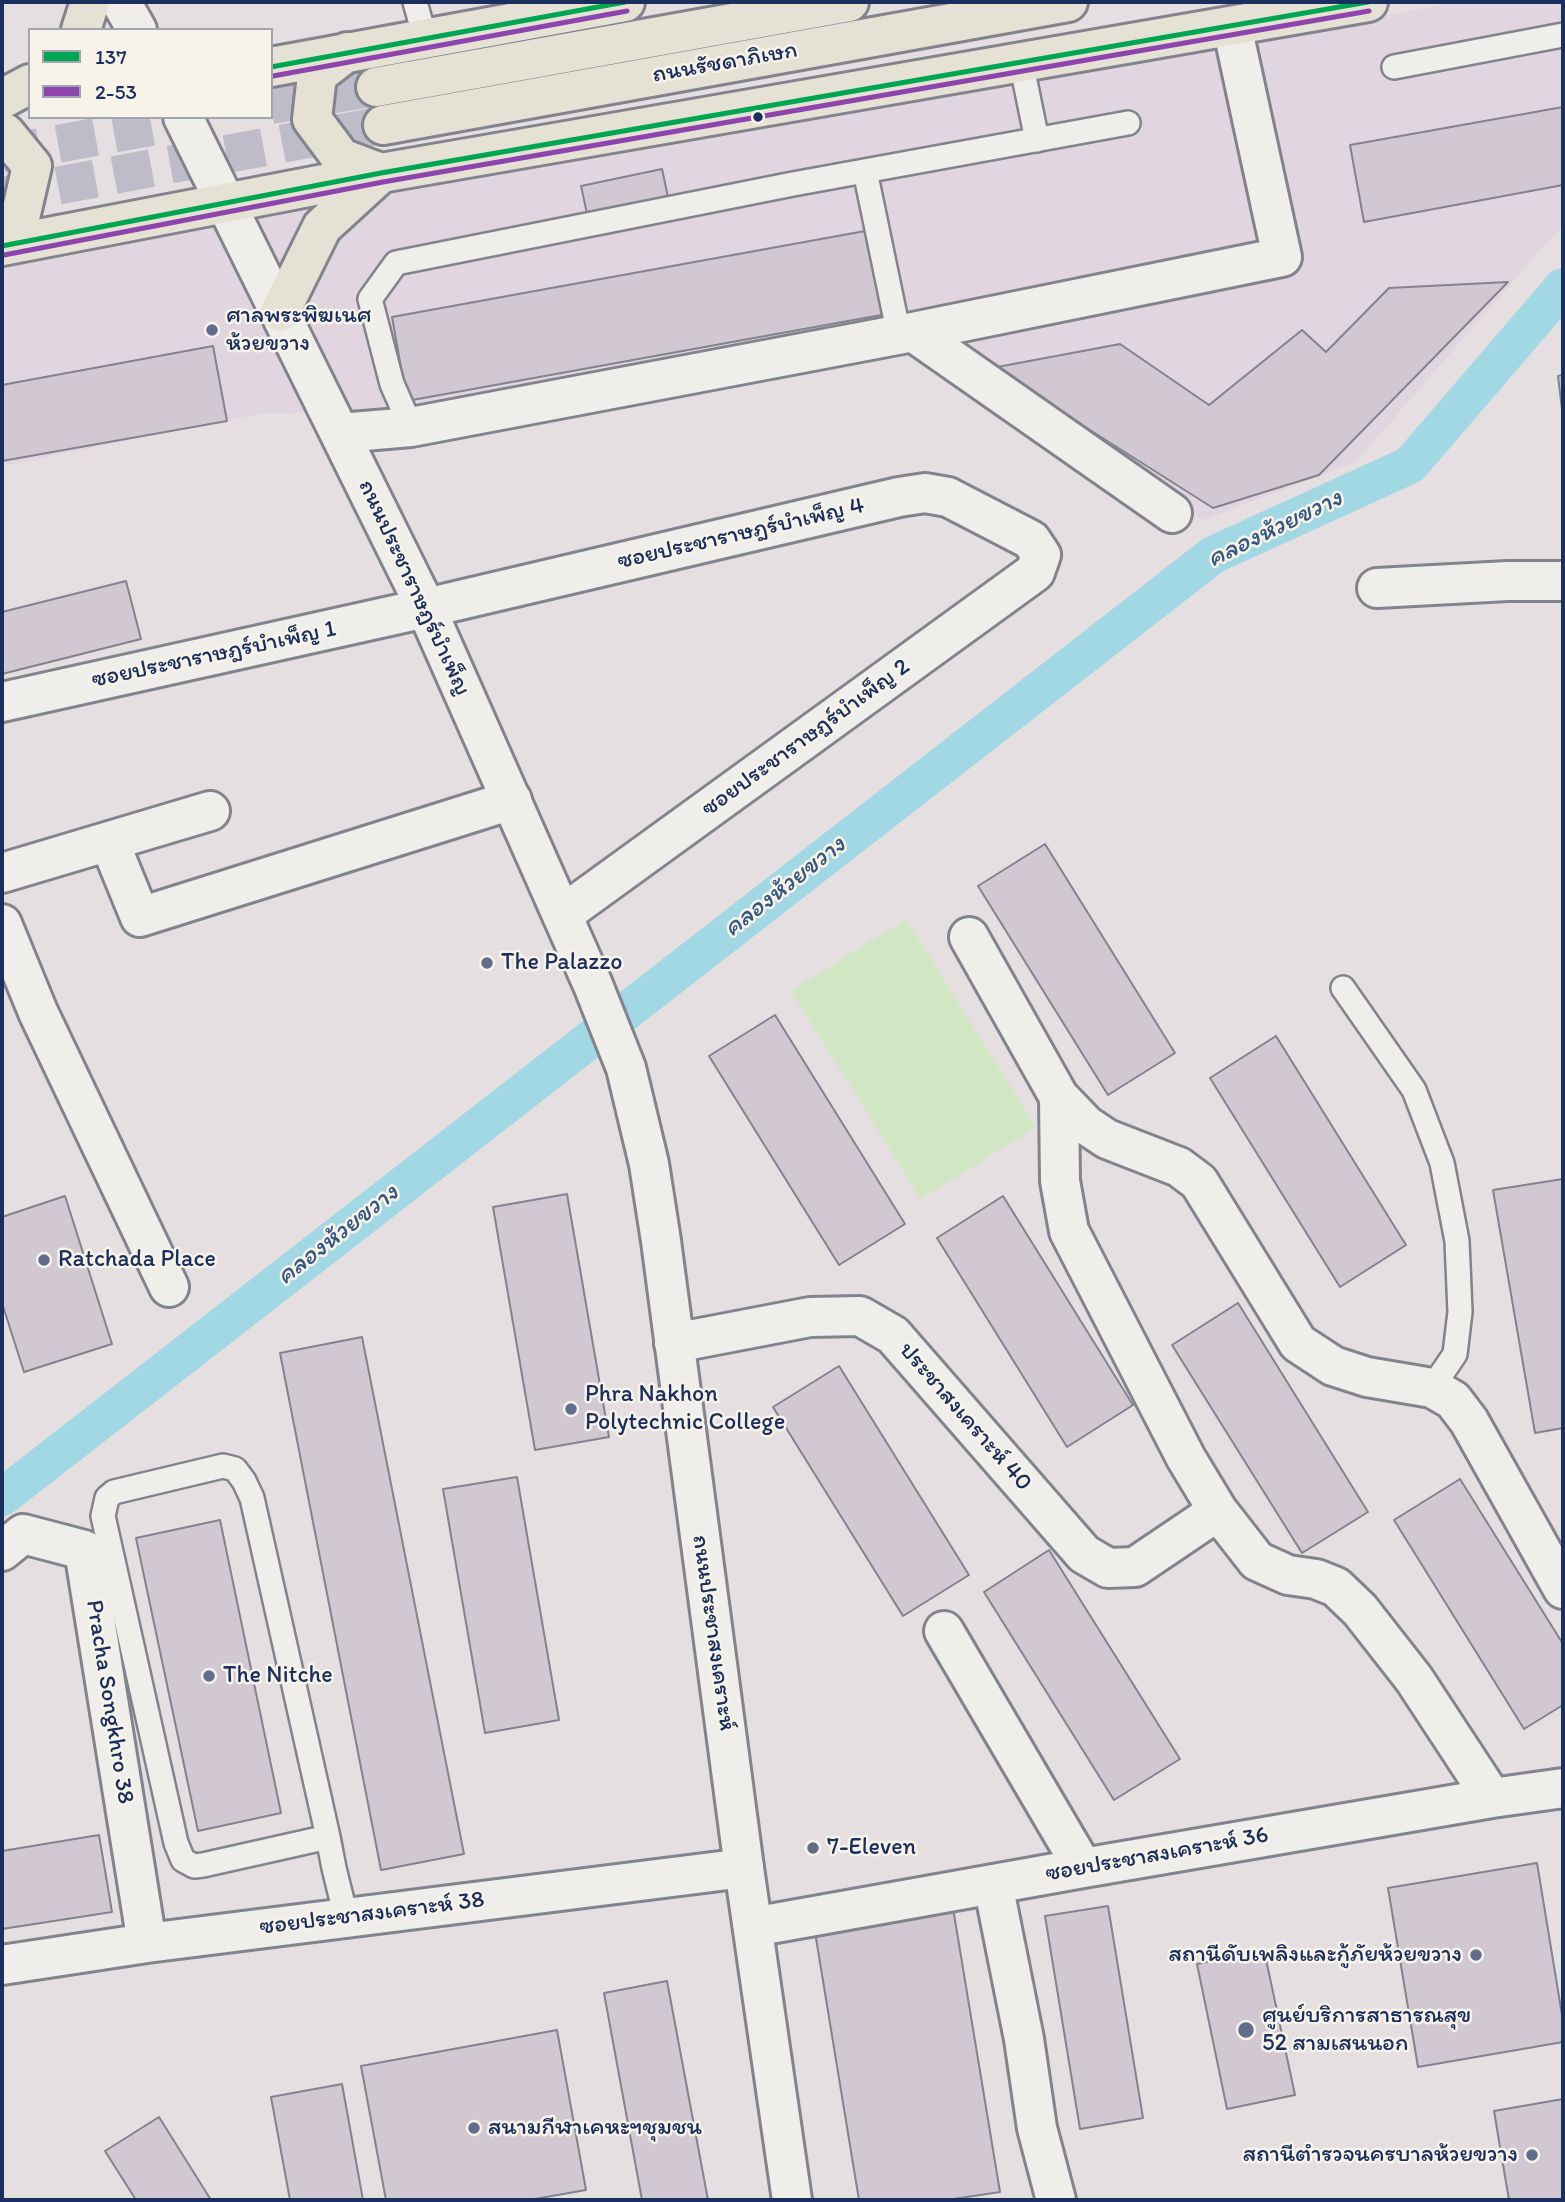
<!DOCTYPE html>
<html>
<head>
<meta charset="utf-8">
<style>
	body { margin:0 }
	#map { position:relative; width:1565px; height:2202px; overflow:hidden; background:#e5dfe2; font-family:Itim,sans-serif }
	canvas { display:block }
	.frame { position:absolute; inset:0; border:4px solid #1b2f5e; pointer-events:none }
	.legend { position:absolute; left:28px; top:28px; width:245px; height:91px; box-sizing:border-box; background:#f7f3e8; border:2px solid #9fa5b1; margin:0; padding:9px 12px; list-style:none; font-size:21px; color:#1b2f5e }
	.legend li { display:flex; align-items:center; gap:14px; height:35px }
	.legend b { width:35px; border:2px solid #9fa5b1 }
</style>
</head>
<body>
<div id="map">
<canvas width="1565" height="2202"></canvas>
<div class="frame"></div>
<ul class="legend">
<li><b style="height:9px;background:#00a651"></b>137</li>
<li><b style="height:9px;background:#8e44ad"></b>2-53</li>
</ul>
</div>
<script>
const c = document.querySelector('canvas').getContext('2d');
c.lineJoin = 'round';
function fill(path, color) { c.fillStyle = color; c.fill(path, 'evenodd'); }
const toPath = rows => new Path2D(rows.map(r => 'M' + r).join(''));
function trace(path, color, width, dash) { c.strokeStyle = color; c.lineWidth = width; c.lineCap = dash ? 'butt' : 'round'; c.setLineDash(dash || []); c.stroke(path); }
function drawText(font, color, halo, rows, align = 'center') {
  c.font = font + ' Itim,"Playpen Sans Thai",sans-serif'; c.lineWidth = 5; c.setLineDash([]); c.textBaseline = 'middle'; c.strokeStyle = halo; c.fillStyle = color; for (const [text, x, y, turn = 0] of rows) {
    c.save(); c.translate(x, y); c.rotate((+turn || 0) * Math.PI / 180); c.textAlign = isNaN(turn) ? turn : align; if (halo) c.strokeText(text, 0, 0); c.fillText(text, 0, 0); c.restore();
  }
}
fill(toPath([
	[1460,2,1563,2,1563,227,1555,233,1356,462,1203,520,947,341,389,414,263,413,2,466,2,260]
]), '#e1d5df');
fill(toPath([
	[906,919,1036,1127,921,1199,791,991]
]), '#d1e6c2');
trace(toPath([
	[2,1497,1213,555,1410,465,1563,287]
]), '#a2d7e4', 38);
const building = toPath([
	[1563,107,1563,185,1364,222,1350,145,1563,107],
	[662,169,672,216,591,232,581,186,662,169],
	[876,229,892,313,407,401,392,317,876,229],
	[1508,282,1319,475,1213,508,992,368,1120,344,1209,405,1302,330,1326,352,1389,288,1508,282],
	[213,346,227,421,2,461,2,385,213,346],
	[1563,375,1563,418,1558,376,1563,375],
	[126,581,141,639,2,674,2,612,126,581],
	[1045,844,1175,1053,1108,1095,978,886,1045,844],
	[775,1015,905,1224,839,1265,709,1056,775,1015],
	[1276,1036,1406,1245,1340,1287,1210,1078,1276,1036],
	[1563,1179,1563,1428,1535,1433,1493,1190,1563,1179],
	[567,1194,609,1437,535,1450,493,1207,567,1194],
	[65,1196,112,1344,24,1372,2,1303,2,1217,65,1196],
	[1003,1196,1133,1405,1067,1447,937,1238,1003,1196],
	[1238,1303,1368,1512,1302,1553,1172,1345,1238,1303],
	[362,1337,464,1854,381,1870,280,1353,362,1337],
	[839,1366,969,1575,903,1616,773,1407,839,1366],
	[517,1477,559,1720,485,1733,443,1489,517,1477],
	[1460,1479,1563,1644,1563,1705,1524,1729,1394,1520,1460,1479],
	[220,1520,281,1813,198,1831,136,1538,220,1520],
	[1049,1550,1180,1759,1114,1800,984,1592,1049,1550],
	[99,1835,112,1912,2,1929,2,1851,99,1835],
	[1537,1863,1563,2021,1563,2042,1418,2067,1388,1888,1537,1863],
	[952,1902,1000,2192,947,2200,859,2200,814,1926,952,1902],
	[1108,1906,1143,2118,1080,2129,1045,1916,1108,1906],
	[1264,1950,1295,2095,1227,2109,1197,1964,1264,1950],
	[667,1981,708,2200,642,2200,604,1993,667,1981],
	[557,2030,586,2190,529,2200,386,2200,361,2066,557,2030],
	[342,2084,363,2200,290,2200,271,2097,342,2084],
	[1563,2099,1563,2200,1509,2200,1494,2111,1563,2099],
	[159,2117,211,2200,136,2200,105,2151,159,2117]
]);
fill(building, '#d1c8d2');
trace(building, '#82838d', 2);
trace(toPath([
	[271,105,376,87],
	[2,154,206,117],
	[2,196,383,125]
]), '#bdbcc8', 38, [38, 19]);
const lane = toPath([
	[415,2,425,38],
	[1021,62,1037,140],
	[1394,67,1563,35],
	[865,171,899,335],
	[411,427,392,384,370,299,396,263,793,184,1128,123],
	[1343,988,1414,1090,1442,1163,1457,1241,1460,1312,1455,1354,1432,1388],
	[328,1837,203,1865,194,1866,183,1860,176,1843,103,1516,107,1498,114,1492,223,1466,235,1469,244,1481,252,1498,328,1837,334,1868,346,1917]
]);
const street = toPath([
	[913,332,1172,513],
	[340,433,411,427,913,332,1282,257,1232,26],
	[1377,588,1508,581,1563,581],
	[2,702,426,608,899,497,925,493,948,497,1031,540,1041,555,1035,572,562,915],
	[109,841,140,917,512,800],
	[2,873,210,811],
	[2,924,38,1012,169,1287],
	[969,937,1059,1097,1086,1125,1107,1139,1179,1167,1199,1182,1298,1343,1333,1366,1367,1377,1432,1388,1453,1400,1469,1421,1563,1589],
	[1059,1097,1060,1181,1069,1231,1186,1458,1218,1511,1257,1561,1288,1575,1316,1579,1336,1587,1360,1610,1414,1679,1492,1798],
	[674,1343,810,1317,860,1316,893,1335,1084,1554,1108,1568,1135,1567,1218,1511],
	[2,1551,23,1534,84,1550,147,1943],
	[944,1631,1083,1868],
	[993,1884,1024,2039,1037,2128,1056,2200],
	[753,1927,1083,1868,1492,1798,1563,1788],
	[2,1965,147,1943,744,1868]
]);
const secondary = toPath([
	[121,2,137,30],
	[183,117,426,608,593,985,626,1068,649,1164,661,1241,744,1868,792,2200]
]);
const primary = toPath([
	[81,30,90,2],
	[347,52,317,75,312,119,341,158,381,173],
	[271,67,625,2],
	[376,87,849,2],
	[2,99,30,84],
	[383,125,1068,2],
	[2,132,5,133,32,166,20,218,2,235],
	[2,246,381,173,1368,2],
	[280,312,322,227,381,173]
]);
trace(lane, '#82838d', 28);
trace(street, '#82838d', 44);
trace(secondary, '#82838d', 44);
trace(primary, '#82838d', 44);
trace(lane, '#f0eeeb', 23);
trace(street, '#f0eeeb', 38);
trace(secondary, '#f0eeeb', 38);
trace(primary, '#e5e1d4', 38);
trace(toPath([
	[271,67,625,2],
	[2,246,381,173,1368,2]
]), '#00a651', 5);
trace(toPath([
	[273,76,627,11],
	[4,255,383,182,1369,11]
]), '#8e44ad', 5);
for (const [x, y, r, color] of [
	[758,117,6,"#1b2f5e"],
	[212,330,7,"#626d8c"],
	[487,963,7,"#626d8c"],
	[44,1260,7,"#626d8c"],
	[571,1409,7,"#626d8c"],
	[209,1676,7,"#626d8c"],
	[813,1848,7,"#626d8c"],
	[1476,1955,7,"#626d8c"],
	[1246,2030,9,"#626d8c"],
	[474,2128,7,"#626d8c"],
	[1532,2155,7,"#626d8c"]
]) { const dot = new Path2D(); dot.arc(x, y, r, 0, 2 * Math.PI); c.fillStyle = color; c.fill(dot); trace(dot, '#f7f3e8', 2.5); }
drawText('24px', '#1b2f5e', '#f7f3e8', [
	["ถนนรัชดาภิเษก",725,63,-10],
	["ซอยประชาราษฎร์บำเพ็ญ 4",741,534,-13],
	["ถนนประชาราษฎร์บำเพ็ญ",414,588,65],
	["ซอยประชาราษฎร์บำเพ็ญ 1",214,655,-12],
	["ซอยประชาราษฎร์บำเพ็ญ 2",806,738,-36],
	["ประชาสงเคราะห์ 40",965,1417,49],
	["ถนนประชาสงเคราะห์",713,1633,82],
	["Pracha Songkhro 38",109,1702,81],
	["ซอยประชาสงเคราะห์ 36",1157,1855,-10],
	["ซอยประชาสงเคราะห์ 38",372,1914,-7]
]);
drawText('24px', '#1b2f5e', '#f7f3e8', [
	["ศาลพระพิฆเนศ",226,316],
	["ห้วยขวาง",226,344],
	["The Palazzo",501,963],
	["Ratchada Place",58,1260],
	["Phra Nakhon",585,1395],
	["Polytechnic College",585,1423],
	["The Nitche",223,1676],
	["7-Eleven",827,1848],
	["สถานีดับเพลิงและกู้ภัยห้วยขวาง",1462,1955,"right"],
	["ศูนย์บริการสาธารณสุข",1262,2016],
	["52 สามเสนนอก",1262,2044],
	["สนามกีฬาเคหะฯชุมชน",488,2128],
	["สถานีตำรวจนครบาลห้วยขวาง",1518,2155,"right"]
], 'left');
drawText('italic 26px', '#365880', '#f7f3e8', [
	["คลองห้วยขวาง",1275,529,-26],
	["คลองห้วยขวาง",785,887,-38],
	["คลองห้วยขวาง",338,1235,-38]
]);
</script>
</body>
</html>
